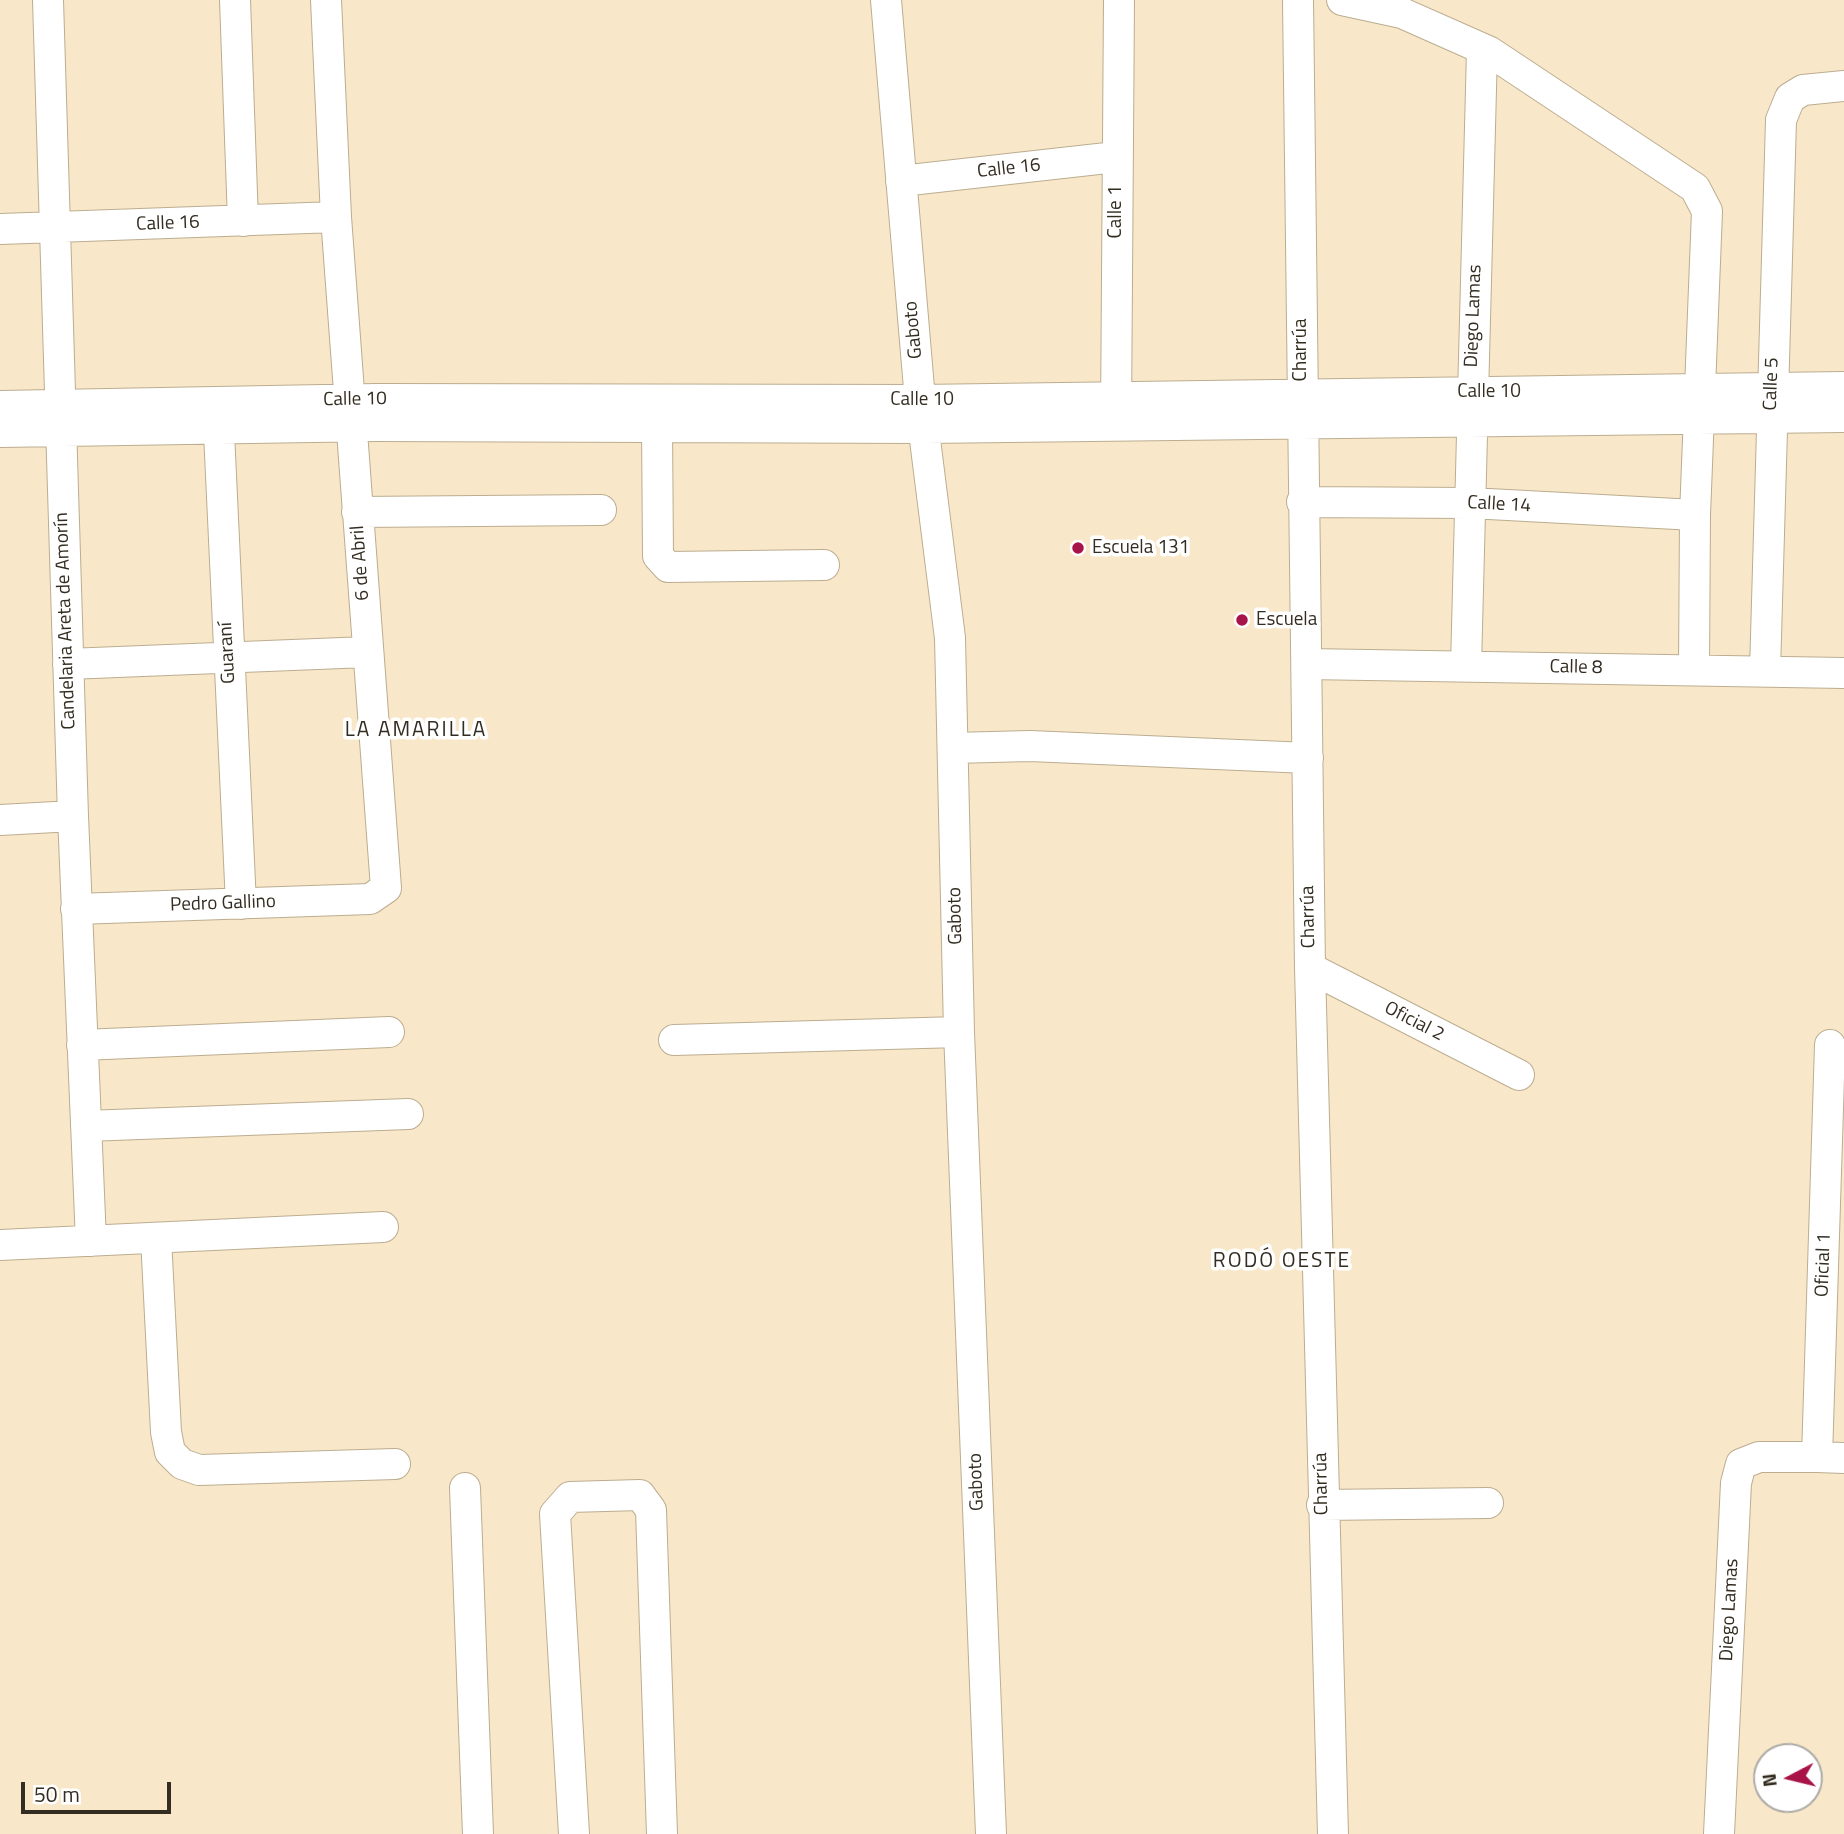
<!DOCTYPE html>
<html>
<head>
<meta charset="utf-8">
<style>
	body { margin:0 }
	#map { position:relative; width:1844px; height:1834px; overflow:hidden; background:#f8e8c9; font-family:"Titillium Web",sans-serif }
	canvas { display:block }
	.north { position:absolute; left:1753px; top:1743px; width:70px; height:70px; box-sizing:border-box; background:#fff; border:2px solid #adaba6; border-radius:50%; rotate:263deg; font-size:19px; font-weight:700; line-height:28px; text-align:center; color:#332d21 }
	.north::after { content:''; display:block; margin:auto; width:24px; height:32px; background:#a81348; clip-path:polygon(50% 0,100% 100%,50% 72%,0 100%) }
	.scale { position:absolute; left:21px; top:1782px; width:150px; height:32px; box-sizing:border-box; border:4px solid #332d21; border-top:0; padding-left:9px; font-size:21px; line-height:24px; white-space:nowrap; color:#332d21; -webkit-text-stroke:5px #fff; paint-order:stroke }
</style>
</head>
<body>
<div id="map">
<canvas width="1844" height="1834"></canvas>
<div class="north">N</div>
<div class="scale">50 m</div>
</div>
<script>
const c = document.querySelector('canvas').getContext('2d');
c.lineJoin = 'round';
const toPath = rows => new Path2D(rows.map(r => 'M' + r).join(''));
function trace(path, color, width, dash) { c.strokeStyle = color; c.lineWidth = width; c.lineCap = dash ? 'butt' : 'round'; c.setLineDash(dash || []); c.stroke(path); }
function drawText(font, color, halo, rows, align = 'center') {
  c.font = font + ' "Titillium Web",sans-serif'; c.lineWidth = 7; c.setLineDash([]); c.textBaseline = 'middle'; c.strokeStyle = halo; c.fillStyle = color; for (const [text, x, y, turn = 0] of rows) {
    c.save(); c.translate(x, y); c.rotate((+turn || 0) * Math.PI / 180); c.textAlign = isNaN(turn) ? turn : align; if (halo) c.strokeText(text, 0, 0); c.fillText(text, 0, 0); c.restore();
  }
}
const minor = toPath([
	[48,0,73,816,91,1241],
	[235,0,243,221],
	[886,0,920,400,950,638,959,1032,991,1834],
	[1298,0,1310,968,1333,1834],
	[1342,0,1402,13,1490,52,1695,188,1707,211,1695,515,1694,669],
	[901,181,1116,157],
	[0,229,336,217],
	[0,406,377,399,920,400,1844,387],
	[218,411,241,904],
	[1116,417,1119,0],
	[657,427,658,556,668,567,824,565],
	[0,432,376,426,925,428,1844,417],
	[1302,502,1470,503,1695,515],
	[357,512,601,510],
	[68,664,367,652],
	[1308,664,1844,673],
	[1466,666,1482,50],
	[1765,671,1781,120,1790,98,1803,90,1844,86],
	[953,748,1030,746,1308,758],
	[0,820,73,816],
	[76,909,370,899,386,888,336,217,326,0],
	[1310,968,1519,1075],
	[674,1040,959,1032],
	[82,1045,389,1032],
	[1830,1045,1817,1457,1844,1458],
	[86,1126,408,1114],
	[156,1238,166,1432,170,1452,182,1464,199,1470,395,1464],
	[0,1245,383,1227],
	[465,1488,478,1834],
	[1322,1505,1488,1503],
	[574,1834,555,1514,570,1497,640,1495,651,1510,662,1834],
	[1719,1834,1736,1483,1741,1464,1759,1457,1817,1457]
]);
trace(minor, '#bcad90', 32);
trace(minor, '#fff', 30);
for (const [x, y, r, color] of [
	[1078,548,7,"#a81348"],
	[1242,620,7,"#a81348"]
]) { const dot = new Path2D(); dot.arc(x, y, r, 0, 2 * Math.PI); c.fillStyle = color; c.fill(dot); trace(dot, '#fff', 2.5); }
drawText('19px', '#332d21', '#fff', [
	["Calle 16",1009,169,-6],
	["Calle 1",1116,212,-90],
	["Calle 16",168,224,-2],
	["Diego Lamas",1474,316,-88],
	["Gaboto",914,330,-95],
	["Charrúa",1301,350,-90],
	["Calle 5",1772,384,-88],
	["Calle 10",1489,392],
	["Calle 10",355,400,-1],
	["Calle 10",922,400],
	["Calle 14",1499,505,3],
	["6 de Abril",361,563,-94],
	["Candelaria Areta de Amorín",66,621,-92],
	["Guaraní",228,653,-93],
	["Calle 8",1576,668,1],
	["Pedro Gallino",223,904,-2],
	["Gaboto",956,916,-91],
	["Charrúa",1309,917,-91],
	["Oficial 2",1414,1022,27],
	["Oficial 1",1824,1265,-88],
	["Gaboto",977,1482,-92],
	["Charrúa",1322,1484,-91],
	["Diego Lamas",1730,1610,-87]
]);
drawText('19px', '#332d21', '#fff', [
	["Escuela 131",1092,548],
	["Escuela",1256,620]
], 'left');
c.letterSpacing = '2px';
drawText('21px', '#332d21', '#fff', [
	["LA AMARILLA",416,731],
	["RODÓ OESTE",1282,1262]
]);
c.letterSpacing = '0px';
</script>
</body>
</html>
